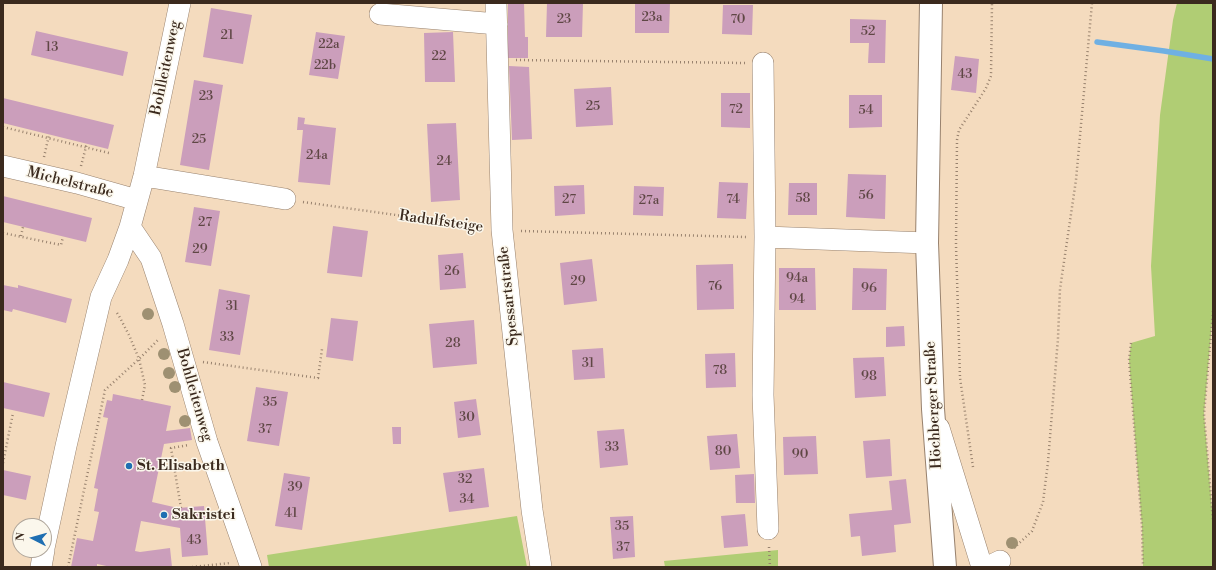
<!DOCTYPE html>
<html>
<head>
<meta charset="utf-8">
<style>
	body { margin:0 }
	#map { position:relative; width:1216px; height:570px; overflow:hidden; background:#f4dbbe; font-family:"Libre Bodoni",serif }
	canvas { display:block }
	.frame { position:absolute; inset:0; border:4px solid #3b2a1e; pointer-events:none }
	.north { position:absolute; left:12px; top:518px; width:40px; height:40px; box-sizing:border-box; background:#fbf7ec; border:1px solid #aea59a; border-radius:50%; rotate:276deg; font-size:11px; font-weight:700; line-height:16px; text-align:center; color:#3b2a1e }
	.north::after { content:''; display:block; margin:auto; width:14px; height:18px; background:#1f6fb2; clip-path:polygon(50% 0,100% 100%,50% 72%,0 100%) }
</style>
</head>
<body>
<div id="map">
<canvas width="1216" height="570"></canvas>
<div class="frame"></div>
<div class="north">N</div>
</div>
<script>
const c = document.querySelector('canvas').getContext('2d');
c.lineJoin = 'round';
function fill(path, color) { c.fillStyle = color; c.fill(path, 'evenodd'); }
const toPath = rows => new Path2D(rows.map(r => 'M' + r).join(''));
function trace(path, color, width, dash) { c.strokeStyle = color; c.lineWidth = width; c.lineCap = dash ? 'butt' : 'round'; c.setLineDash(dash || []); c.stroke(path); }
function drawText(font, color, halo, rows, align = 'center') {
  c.font = font + ' "Libre Bodoni",serif'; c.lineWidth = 3; c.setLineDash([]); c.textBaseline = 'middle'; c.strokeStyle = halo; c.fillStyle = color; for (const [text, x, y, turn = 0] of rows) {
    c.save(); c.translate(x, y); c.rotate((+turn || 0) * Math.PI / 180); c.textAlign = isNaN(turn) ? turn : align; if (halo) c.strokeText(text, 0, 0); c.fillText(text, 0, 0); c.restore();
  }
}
fill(toPath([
	[1177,3,1213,3,1213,311,1204,414,1213,521,1213,567,1143,567,1142,527,1129,360,1131,343,1155,336,1151,266,1160,115,1173,20],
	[517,516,527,567,269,567,267,555],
	[778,550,778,567,665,567,664,561]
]), '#b0cd74');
trace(toPath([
	[1097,42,1164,51,1213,59]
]), '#6fb0e3', 5.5);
fill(toPath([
	[508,3,524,3,525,37,528,37,528,58,508,58],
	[547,3,583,3,582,37,546,37],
	[635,3,670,3,669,33,635,33],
	[723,5,753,5,752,35,722,34],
	[211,8,252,15,243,64,203,57],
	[850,19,886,20,885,63,868,63,869,43,850,43],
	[36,31,128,52,123,76,31,55],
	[316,32,345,36,338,79,309,75],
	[453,32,455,82,425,82,424,33],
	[955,56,979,59,976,93,951,90],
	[509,66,529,67,532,139,512,140],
	[194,80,223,85,209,170,180,165],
	[611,87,613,125,576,127,574,89],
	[721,93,750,93,750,128,721,127],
	[849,95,882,95,882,127,849,128],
	[3,98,114,125,108,149,3,123],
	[298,117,305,118,304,124,336,128,330,185,298,182,303,130,297,130],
	[456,123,460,200,431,202,427,124],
	[848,174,886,175,885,219,846,217],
	[719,182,748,183,746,219,717,218],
	[789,183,817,183,817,215,788,215],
	[584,185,585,214,555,216,554,186],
	[634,186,664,187,663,216,633,215],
	[3,196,92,218,86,242,3,222],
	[194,207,220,211,211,266,185,262],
	[333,226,368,231,362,277,327,273],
	[463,253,466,288,440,290,438,255],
	[592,259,597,301,564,305,560,263],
	[733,264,734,309,697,310,696,265],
	[779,268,815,268,816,310,779,310],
	[853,268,887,269,886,310,852,310],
	[3,285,18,288,18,285,72,299,66,323,13,309,12,312,3,310],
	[219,289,250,295,240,355,209,350],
	[331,318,358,321,353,361,326,357],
	[474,320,477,364,433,368,429,324],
	[904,326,905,346,886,347,886,327],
	[603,348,605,378,574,380,572,350],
	[735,353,736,387,706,388,705,354],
	[884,357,886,396,855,398,853,358],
	[3,382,50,393,44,417,3,408],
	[256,387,288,392,279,446,247,441],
	[113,394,171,406,166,431,190,428,192,440,164,444,152,502,178,508,204,506,208,555,182,557,180,528,141,521,135,551,140,552,170,548,172,567,111,567,97,564,97,567,71,567,77,538,93,541,99,512,94,511,98,489,94,488,108,418,103,417,107,400,112,401],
	[476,399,481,435,458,438,454,402],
	[392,427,401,427,401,444,393,444],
	[624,429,628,465,600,468,597,431],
	[737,434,740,468,710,470,707,436],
	[816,436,818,474,784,475,783,437],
	[890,439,892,476,866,478,863,441],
	[484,468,489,507,449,512,443,473],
	[3,470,31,476,26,500,3,495],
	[284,473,310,477,302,530,275,526],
	[754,474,755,503,736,503,735,475],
	[906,479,911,523,894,525,896,552,862,556,860,536,851,537,849,514,892,510,889,481],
	[745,514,748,546,724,548,721,516],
	[633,516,635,557,613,559,610,517]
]), '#cb9ebb');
const minor = toPath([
	[496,3,502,230,532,510,541,567],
	[380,14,497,24],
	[763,63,765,237],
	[3,166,77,183,137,200],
	[144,176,285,199],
	[130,227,151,258,173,324,207,442,251,567],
	[939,428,982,567],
	[768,529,763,395,765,237,927,243],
	[44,548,66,446,101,297,118,260,130,227,144,176,180,3],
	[41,567,44,550],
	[988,567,1000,561]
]);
const major = toPath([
	[931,3,927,243,933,409,945,567]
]);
trace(minor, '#98826e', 22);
trace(major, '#98826e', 24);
trace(toPath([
	[516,60,745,63],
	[3,127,109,153],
	[44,157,49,135],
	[81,166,87,143],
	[303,202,482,227],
	[521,231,746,237],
	[3,233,61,245,63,237],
	[21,236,23,227],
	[1213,311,1204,414,1213,521],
	[117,313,119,316,129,335,139,359,145,385,142,400],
	[1131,343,1129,360,1142,527,1143,567],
	[203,362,318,378,322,349],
	[3,463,13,413],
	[973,467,960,378,956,245,957,140,959,130,981,96,986,88,991,76,992,3],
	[181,508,171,448,189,445],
	[769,547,770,567],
	[1014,548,1032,531,1043,502,1048,462,1058,338,1060,289,1076,180,1092,3],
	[68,567,105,390,139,359,158,340],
	[192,567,230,563]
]), '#98826e', 2.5, [1, 3]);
trace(minor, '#fff', 21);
trace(major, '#fff', 22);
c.fillStyle = '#9e9072';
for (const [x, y] of [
	[148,314],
	[164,354],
	[169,373],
	[175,387],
	[185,421],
	[1012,543]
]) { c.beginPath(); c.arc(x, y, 6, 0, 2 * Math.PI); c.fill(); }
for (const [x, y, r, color] of [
	[129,466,4,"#1f6fb2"],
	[164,515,4,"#1f6fb2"]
]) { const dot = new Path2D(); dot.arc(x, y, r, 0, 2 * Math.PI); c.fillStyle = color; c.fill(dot); trace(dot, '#fbf7ec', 1.5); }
drawText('13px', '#5f4745', null, [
	["23a",652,18],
	["23",564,20],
	["70",738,20],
	["52",868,32],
	["21",227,36],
	["22a",329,45],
	["13",52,48],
	["22",439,57],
	["22b",325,66],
	["43",965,75],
	["23",206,97],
	["25",593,107],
	["72",736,110],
	["54",866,111],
	["25",199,140],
	["24a",317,156],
	["24",444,162],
	["56",866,196],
	["58",803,199],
	["27",569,200],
	["74",733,200],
	["27a",649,201],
	["27",205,223],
	["29",200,250],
	["26",452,272],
	["94a",797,279],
	["29",578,282],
	["76",715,287],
	["96",869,289],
	["94",797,300],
	["31",232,307],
	["33",227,338],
	["28",453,344],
	["31",588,364],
	["78",720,371],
	["98",869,377],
	["35",270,403],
	["30",467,418],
	["37",265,430],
	["33",612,448],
	["80",723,452],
	["90",800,455],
	["32",465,480],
	["39",295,488],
	["34",467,500],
	["41",291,514],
	["35",622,527],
	["43",194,541],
	["37",623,548]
]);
drawText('15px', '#3b2a1e', '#fbf7ec', [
	["Bohlleitenweg",166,68,-78],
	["Michelstraße",70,183,14],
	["Radulfsteige",441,222,8],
	["Spessartstraße",509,296,-96],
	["Bohlleitenweg",194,395,74],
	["Höchberger Straße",934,405,-93]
]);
drawText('bold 15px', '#3b2a1e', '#fbf7ec', [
	["St. Elisabeth",137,466],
	["Sakristei",172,515]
], 'left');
</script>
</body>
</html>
